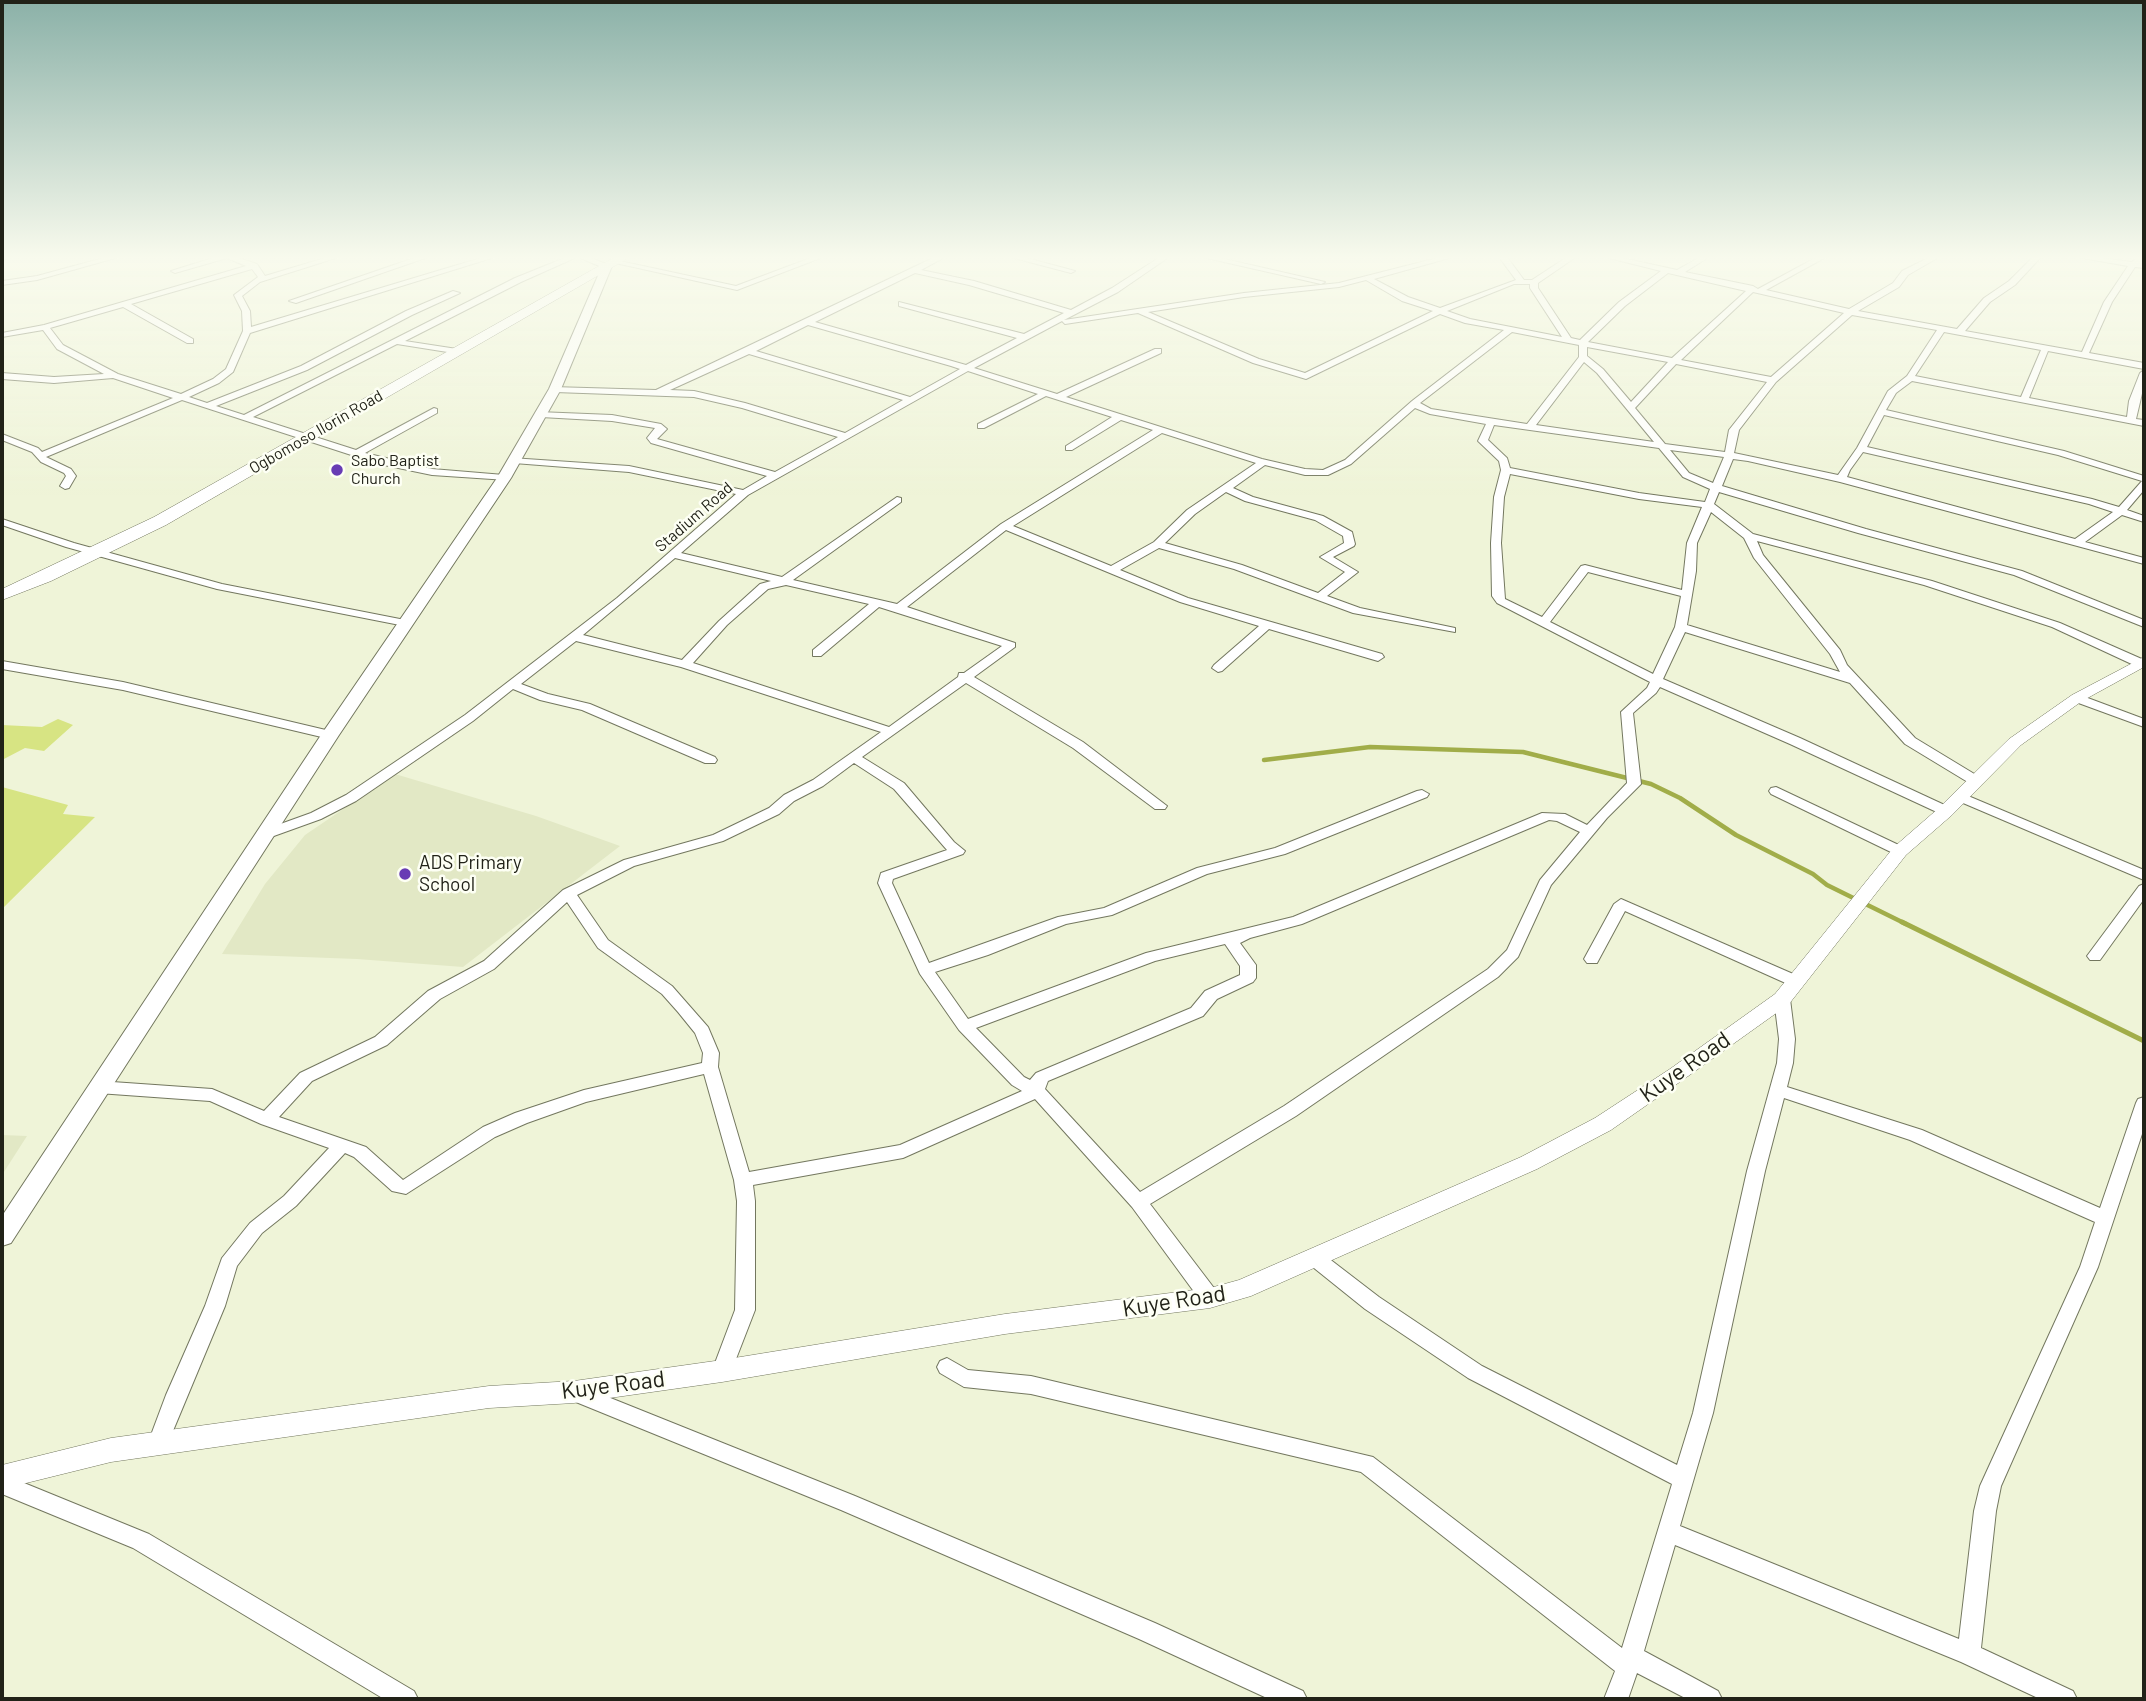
<!DOCTYPE html>
<html>
<head>
<meta charset="utf-8">
<style>
	body { margin:0 }
	#map { position:relative; width:2146px; height:1701px; overflow:hidden; background:#eff4d8; font-family:Barlow,sans-serif }
	canvas { display:block }
	.frame { position:absolute; inset:0; border:4px solid #212218; pointer-events:none }
</style>
</head>
<body>
<div id="map">
<canvas width="2146" height="1701"></canvas>
<div class="frame"></div>
</div>
<script>
const c = document.querySelector('canvas').getContext('2d');
c.lineJoin = 'round';
function fill(path, color) { c.fillStyle = color; c.fill(path, 'evenodd'); }
const toPath = rows => new Path2D(rows.map(r => 'M' + r).join(''));
function trace(path, color, width, dash) { c.strokeStyle = color; c.lineWidth = width; c.lineCap = dash ? 'butt' : 'round'; c.setLineDash(dash || []); c.stroke(path); }
function drawText(font, color, halo, rows, align = 'center') {
  c.font = font + ' Barlow,sans-serif'; c.lineWidth = 5; c.setLineDash([]); c.textBaseline = 'middle'; c.strokeStyle = halo; c.fillStyle = color; for (const [text, x, y, turn = 0] of rows) {
    c.save(); c.translate(x, y); c.rotate((+turn || 0) * Math.PI / 180); c.textAlign = isNaN(turn) ? turn : align; if (halo) c.strokeText(text, 0, 0); c.fillText(text, 0, 0); c.restore();
  }
}
fill(toPath([
	[395,774,536,816,620,846,463,967,357,959,222,954,265,884,305,835],
	[2,1135,27,1136,2,1175]
]), '#e2e8c5');
fill(toPath([
	[58,719,73,725,44,751,25,748,2,760,2,725,42,727],
	[2,787,68,805,63,814,95,817,2,909]
]), '#d7e483');
trace(toPath([
	[1264,760,1370,747,1523,752,1651,784,1680,798,1736,835,1813,874,1827,885,1906,924]
]), '#a1ad49', 4.5);
trace(toPath([
	[1902,922,2144,1041]
]), '#a1ad49', 5);
const minor = toPath([
	[2,257,9,257,2,262,2,257],
	[107,257,119,257,37,280,2,285,2,281,37,276,107,257],
	[216,257,236,257,257,264,265,276,328,257,339,257,260,282,242,296,250,311,251,327,484,257,495,257,250,333,233,372,219,383,189,397,207,403,301,366,406,311,453,291,460,293,412,315,307,370,216,406,244,415,515,278,567,257,577,257,521,282,405,341,457,349,461,352,460,354,397,344,253,417,356,450,434,408,437,409,437,413,365,453,432,469,504,475,507,476,507,480,432,475,379,464,182,400,46,457,71,469,76,476,69,488,65,489,60,486,66,476,64,473,41,462,32,452,2,440,2,434,38,448,42,452,173,398,113,378,54,383,2,379,2,373,54,377,104,374,57,349,43,330,2,337,2,333,44,325,246,266,227,258,175,273,171,271,216,257],
	[252,269,258,277,234,295,242,311,243,331,226,369,213,379,181,394,118,374,63,345,50,328,123,307,187,343,193,343,193,339,131,304,252,269],
	[417,257,428,257,296,303,289,301,417,257],
	[578,257,589,257,611,266,604,268,578,257],
	[813,257,823,257,737,290,611,262,615,260,736,286,813,257],
	[935,257,945,257,921,270,974,281,1071,310,1112,288,1160,257,1169,257,1118,292,1064,320,1244,293,1339,283,1441,257,1453,257,1374,279,1408,297,1440,308,1516,280,1499,257,1507,257,1524,280,1532,280,1567,257,1576,257,1538,283,1538,288,1571,338,1580,340,1619,302,1661,271,1605,257,1618,257,1677,270,1700,257,1709,257,1685,272,1753,286,1758,289,1817,257,1826,257,1766,290,1849,309,1893,283,1902,271,1930,257,1939,257,1908,275,1899,287,1858,311,1957,329,1984,298,2009,281,2033,257,2041,257,2015,285,1990,302,1965,331,2082,352,2104,302,2128,266,2076,257,2094,257,2132,262,2138,257,2144,257,2142,264,2144,268,2135,267,2112,302,2089,353,2144,363,2144,369,2048,351,2029,398,2127,417,2129,401,2140,373,2144,370,2144,385,2136,419,2144,420,2144,426,1912,381,1896,393,1886,410,2064,451,2144,476,2144,490,2127,510,2144,516,2144,522,2122,515,2085,542,2144,558,2144,564,1840,482,1748,461,1733,459,1722,486,1866,529,2022,571,2144,620,2144,627,2014,575,1858,533,1719,492,1714,504,1753,534,1932,581,2060,623,2144,660,2144,665,2136,666,2052,627,1924,585,1757,541,1763,555,1840,650,1847,665,1915,738,1981,778,1983,781,1981,784,1971,784,1905,744,1850,683,1685,632,1663,679,1800,738,1951,808,1953,811,1951,814,1941,814,1790,744,1660,687,1656,693,1633,713,1641,784,1607,818,1551,885,1518,957,1498,977,1296,1116,1150,1204,1217,1292,1219,1298,1217,1304,1210,1306,1203,1304,1132,1207,1035,1099,903,1158,753,1185,755,1201,755,1310,729,1377,722,1380,715,1377,712,1371,735,1310,737,1201,734,1180,704,1074,586,1102,527,1123,495,1137,406,1194,392,1191,354,1157,345,1153,296,1206,262,1233,237,1266,225,1306,165,1450,158,1452,151,1450,148,1443,166,1395,205,1306,222,1258,250,1223,284,1196,329,1148,261,1124,210,1101,98,1093,92,1091,90,1087,92,1083,98,1081,212,1089,264,1111,300,1073,375,1037,428,991,484,961,563,890,624,860,713,835,769,808,784,795,813,780,881,732,681,667,576,641,521,684,548,694,590,704,715,757,717,760,715,763,705,763,582,710,540,700,513,689,473,721,356,801,321,819,271,837,261,837,259,834,261,831,311,813,346,795,465,715,617,598,736,494,629,472,514,463,511,462,511,458,629,466,743,490,767,476,651,443,647,438,655,428,612,421,541,417,536,414,538,412,612,415,661,424,667,429,657,439,775,472,838,437,742,408,694,397,555,392,551,389,552,387,656,390,935,257],
	[915,273,969,285,1064,313,1024,334,899,302,899,306,1017,338,966,365,815,322,915,273],
	[1668,273,1746,291,1672,358,1588,342,1625,306,1668,273],
	[1366,280,1402,301,1433,311,1305,373,1259,359,1148,312,1244,297,1339,287,1366,280],
	[1514,284,1530,284,1530,288,1562,337,1470,319,1447,311,1514,284],
	[1753,292,1844,313,1771,377,1681,360,1753,292],
	[1138,313,1253,363,1306,379,1440,314,1465,323,1504,330,1412,401,1345,460,1323,470,1305,469,1262,459,1066,397,1161,353,1161,349,1155,349,1057,394,974,368,1062,321,1065,324,1138,313],
	[1852,315,1937,330,1907,376,1888,391,1857,448,1838,475,1734,453,1739,430,1776,382,1852,315],
	[808,325,951,366,960,369,910,397,756,351,808,325],
	[1512,332,1579,345,1579,357,1527,424,1431,409,1420,403,1512,332],
	[1944,332,2041,350,2021,397,1915,376,1944,332],
	[1587,347,1668,362,1631,402,1603,369,1587,356,1587,347],
	[749,354,903,400,845,433,745,403,694,391,670,390,749,354],
	[1584,362,1597,373,1654,442,1536,425,1584,362],
	[1676,364,1767,382,1729,430,1725,452,1665,444,1635,408,1676,364],
	[968,371,1038,394,978,424,978,428,984,428,1046,396,1112,417,1066,446,1066,450,1072,450,1121,420,1153,430,1001,524,897,604,793,580,901,502,901,498,897,497,782,577,681,553,748,495,968,371],
	[1415,408,1430,414,1486,424,1478,441,1499,461,1501,470,1494,497,1491,543,1492,596,1497,603,1650,682,1647,688,1621,712,1627,783,1587,825,1565,814,1542,813,1293,917,1146,953,968,1019,935,972,988,955,1066,924,1112,915,1207,874,1285,854,1427,797,1429,794,1422,790,1417,791,1275,848,1197,868,1104,908,1058,917,929,963,892,883,893,879,963,854,965,851,954,842,904,783,862,757,966,683,1073,748,1155,809,1165,809,1167,806,1083,742,974,677,1015,647,1015,643,907,607,1006,530,1180,602,1259,626,1214,665,1212,668,1218,672,1222,671,1269,629,1378,661,1384,657,1382,654,1188,598,1120,570,1159,548,1234,569,1353,613,1455,632,1455,628,1360,608,1327,596,1358,572,1333,557,1354,546,1355,544,1352,532,1323,516,1253,497,1233,488,1265,465,1305,475,1328,475,1351,464,1415,408],
	[1884,415,2058,455,2142,481,2119,507,2092,499,1867,447,1884,415],
	[1494,425,1659,448,1683,477,1710,489,1705,502,1639,493,1510,468,1507,458,1488,440,1494,425],
	[1162,433,1256,463,1187,510,1154,542,1111,566,1013,526,1162,433],
	[1670,450,1724,457,1713,483,1689,473,1670,450],
	[1863,452,2089,504,2113,512,2075,539,1847,477,1850,470,1863,452],
	[1510,474,1639,499,1702,507,1687,543,1682,590,1585,565,1581,566,1542,617,1505,599,1501,543,1504,497,1510,474],
	[1226,492,1245,501,1315,520,1343,536,1344,543,1320,557,1345,572,1318,593,1242,565,1165,543,1195,514,1226,492],
	[1711,512,1744,538,1754,558,1830,654,1840,672,1687,625,1696,571,1697,543,1711,512],
	[675,558,771,581,760,584,719,621,682,660,583,635,675,558],
	[1588,572,1681,596,1675,627,1653,674,1550,622,1588,572],
	[786,585,869,604,813,650,813,656,821,656,879,607,1002,646,964,673,959,673,958,677,889,727,693,663,727,625,768,589,786,585],
	[854,763,894,789,947,850,881,873,878,883,920,974,959,1030,1012,1085,1022,1091,900,1145,749,1172,718,1067,719,1053,708,1027,672,986,608,940,577,895,634,866,723,841,779,814,794,801,823,786,854,763],
	[1549,820,1557,821,1580,832,1540,880,1507,950,1488,969,1284,1106,1140,1192,1045,1089,1048,1081,1203,1016,1217,999,1253,982,1256,978,1256,965,1240,943,1250,938,1302,924,1549,820],
	[567,902,598,948,662,994,678,1012,695,1033,703,1053,702,1063,584,1090,515,1113,483,1127,403,1180,366,1147,279,1117,312,1081,387,1045,440,999,494,969,567,902],
	[1225,944,1240,966,1240,975,1205,991,1191,1008,1036,1073,1030,1080,1024,1077,976,1028,1155,961,1225,944],
	[1010,257,1023,257,1075,271,1071,273,1010,257],
	[1202,257,1216,257,1325,282,1321,284,1202,257],
	[2,519,74,543,222,584,405,620,411,623,405,626,217,589,66,547,2,525,2,519],
	[2,661,123,682,330,731,336,735,330,739,123,690,2,669,2,661],
	[2077,694,2144,719,2144,727,2073,701,2071,698,2077,694],
	[1776,787,1905,848,1907,851,1905,854,1895,854,1771,794,1769,791,1771,788,1776,787],
	[1961,793,2144,870,2144,880,1956,800,1954,797,1961,793],
	[2144,884,2144,899,2100,960,2090,960,2087,956,2090,952,2139,886,2144,884],
	[1621,899,1800,977,1803,981,1800,985,1790,985,1625,911,1597,963,1587,963,1584,959,1614,904,1621,899],
	[1782,994,1788,995,1790,999,1795,1039,1793,1063,1787,1087,1922,1130,2100,1208,2136,1103,2138,1099,2144,1097,2144,1128,2098,1267,2001,1486,1996,1511,1981,1648,2073,1691,2077,1699,2040,1699,1961,1662,1675,1545,1644,1651,1718,1691,1722,1699,1687,1699,1637,1673,1628,1699,1604,1699,1615,1671,1361,1472,1031,1394,964,1387,940,1373,937,1367,940,1361,947,1358,968,1370,1031,1376,1373,1457,1622,1648,1672,1484,1468,1378,1365,1309,1309,1264,1307,1259,1309,1254,1316,1251,1323,1254,1379,1297,1482,1366,1677,1465,1693,1413,1747,1171,1777,1063,1779,1039,1774,999,1776,995,1782,994],
	[1784,1098,1910,1140,2095,1222,2080,1267,1980,1486,1974,1511,1959,1639,1680,1526,1713,1413,1765,1171,1784,1098],
	[578,1385,855,1496,1155,1623,1303,1691,1307,1699,1269,1699,1139,1639,841,1510,571,1400,568,1394,571,1388,578,1385],
	[2,1474,149,1534,414,1691,418,1699,384,1699,133,1548,2,1494,2,1474]
]);
const tertiary = toPath([
	[2144,657,2144,667,2082,701,2021,745,1952,815,1906,855,1789,1004,1684,1079,1611,1130,1537,1169,1251,1296,1210,1308,1005,1334,722,1382,574,1403,489,1408,111,1462,2,1489,2,1465,111,1438,489,1386,574,1381,722,1360,1005,1314,1210,1288,1239,1280,1521,1157,1595,1118,1670,1069,1775,994,1894,847,1940,807,2009,739,2072,695,2144,657]
]);
const secondary = toPath([
	[603,264,612,266,561,389,511,478,339,735,11,1243,2,1246,2,1216,321,735,497,478,549,389,603,264]
]);
const trunk = toPath([
	[615,257,630,257,166,525,51,581,2,600,2,589,154,517,615,257]
]);
trace(minor, '#73775f', 2);
trace(tertiary, '#73775f', 1);
trace(secondary, '#73775f', 2);
trace(trunk, '#73775f', 1);
fill(minor, '#fff');
fill(tertiary, '#fff');
fill(secondary, '#fff');
fill(trunk, '#fff');
const sky = c.createLinearGradient(0, 0, 0, 495);
sky.addColorStop(0, '#8bb1a8');
sky.addColorStop(0.52, '#f8faed');
sky.addColorStop(1, '#f8faed00');
c.fillStyle = sky;
c.fillRect(0, 0, 2146, 495);
for (const [x, y, r, color] of [
	[337,470,7,"#683cb4"],
	[405,874,7,"#683cb4"]
]) { const dot = new Path2D(); dot.arc(x, y, r, 0, 2 * Math.PI); c.fillStyle = color; c.fill(dot); trace(dot, '#fdfff4', 2.5); }
drawText('16px', '#212218', '#fdfff4', [
	["Ogbomoso Ilorin Road",316,432,-30],
	["Stadium Road",694,517,-41]
]);
drawText('16px', '#212218', '#fdfff4', [
	["Sabo Baptist",351,461],
	["Church",351,479]
], 'left');
drawText('19px', '#212218', '#fdfff4', [
	["ADS Primary",419,863],
	["School",419,885]
], 'left');
drawText('23px', '#212218', '#fdfff4', [
	["Kuye Road",1685,1067,-35],
	["Kuye Road",1174,1301,-9],
	["Kuye Road",613,1385,-7]
]);
</script>
</body>
</html>
